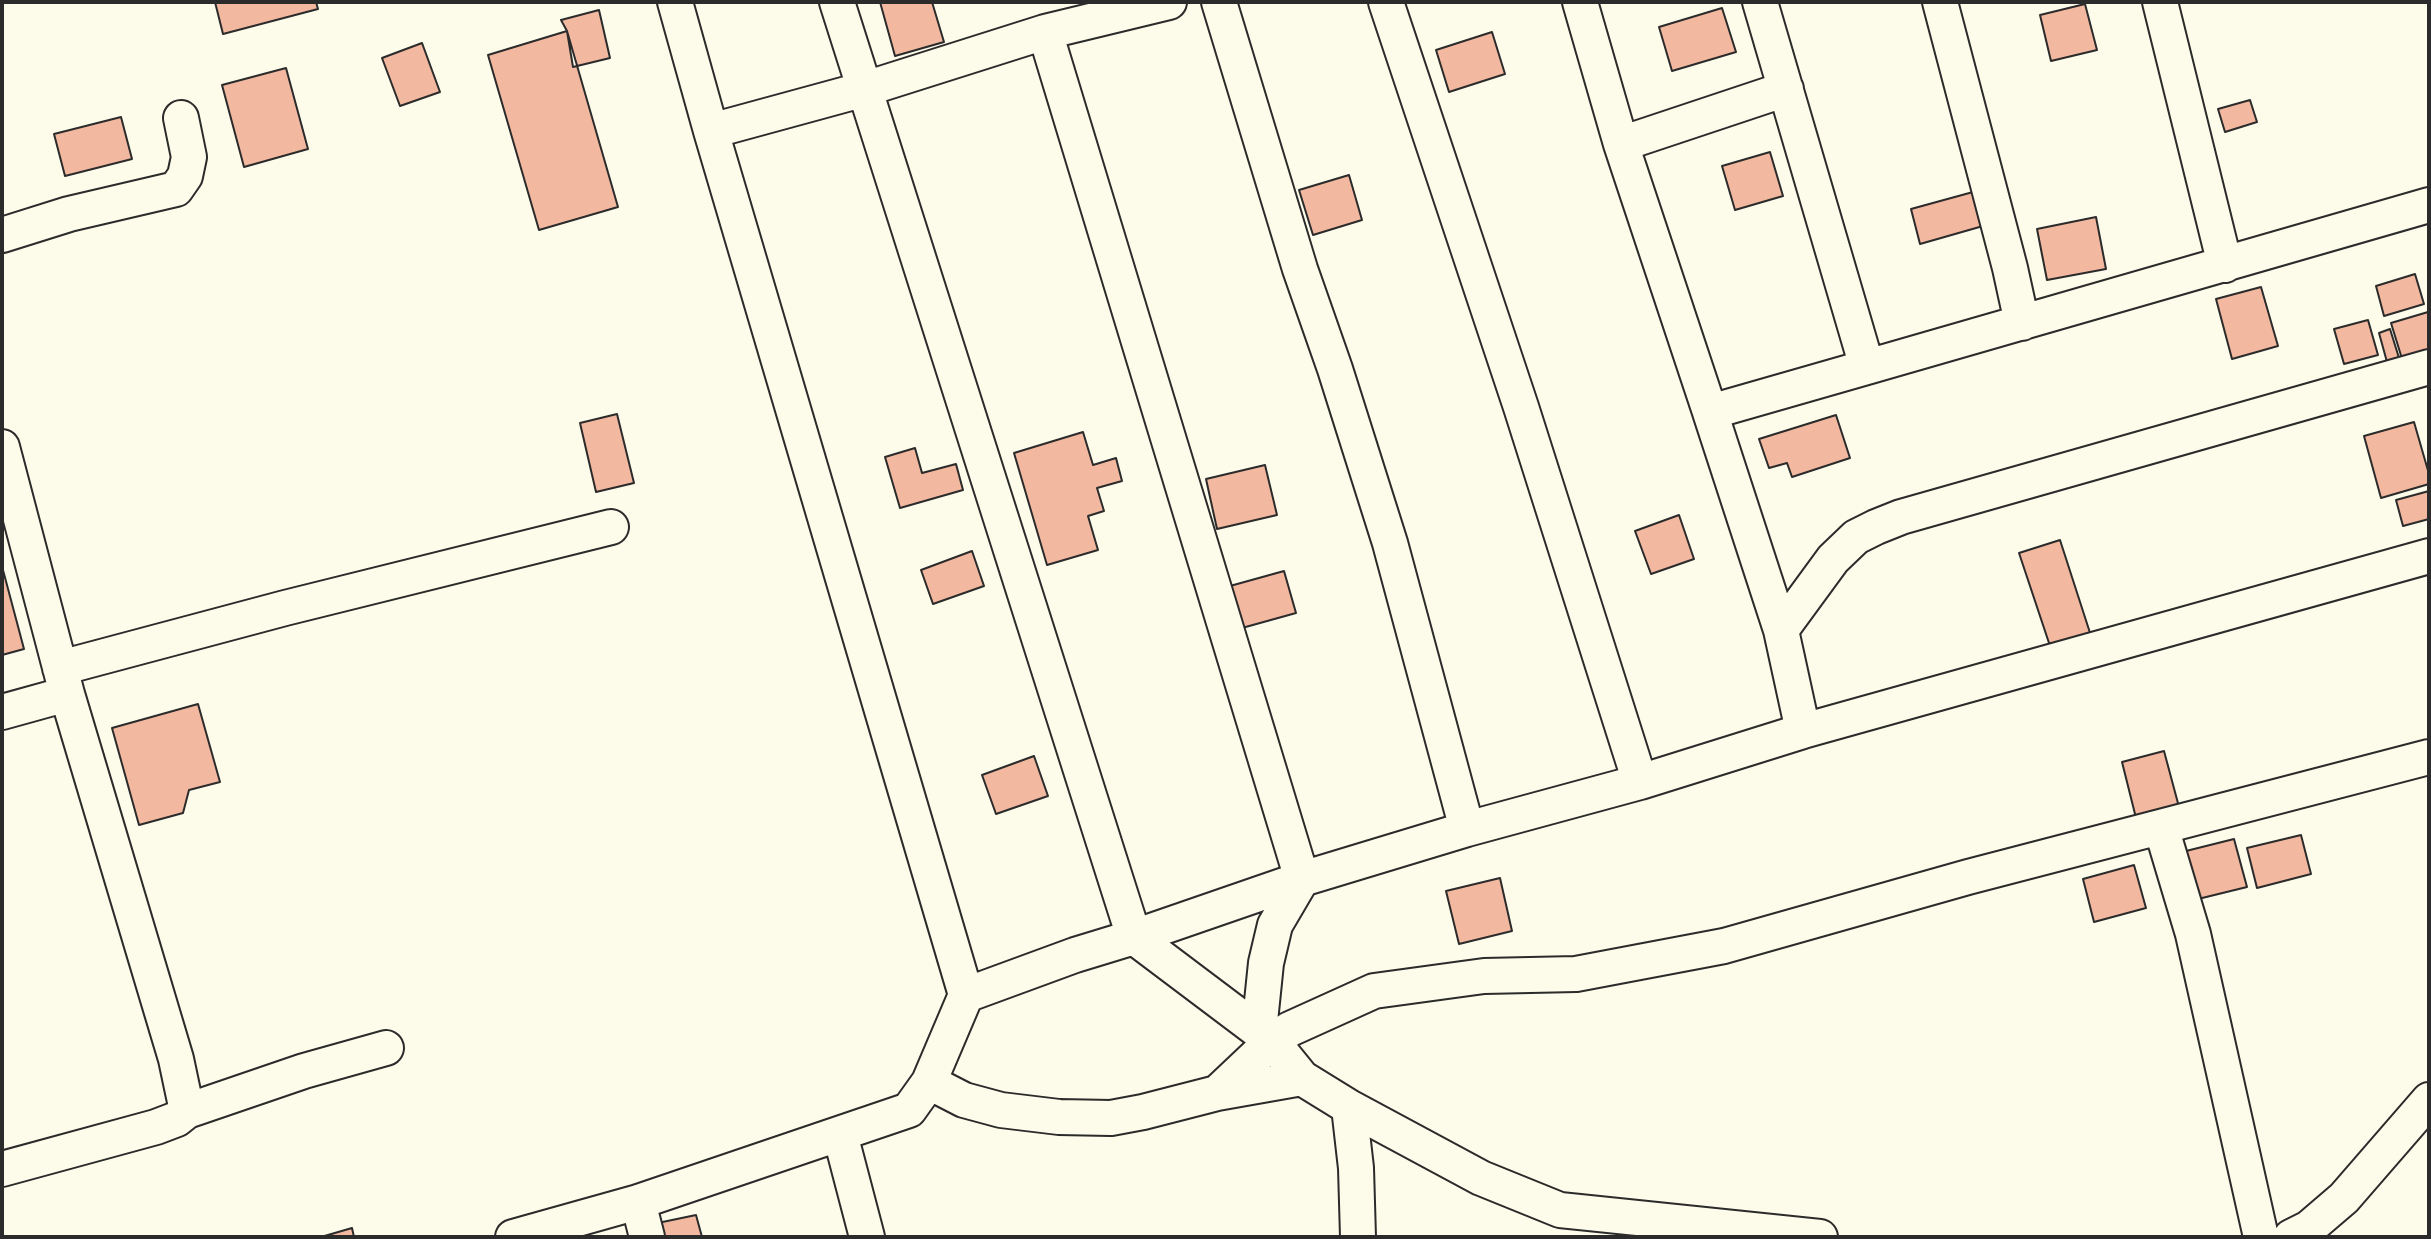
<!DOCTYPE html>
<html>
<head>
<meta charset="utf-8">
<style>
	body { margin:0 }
	#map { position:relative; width:2431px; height:1239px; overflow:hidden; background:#fdfbea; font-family:"Sofia Sans Condensed",sans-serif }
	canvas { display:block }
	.frame { position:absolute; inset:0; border:4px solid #2b2b2b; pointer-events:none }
</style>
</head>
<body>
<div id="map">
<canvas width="2431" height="1239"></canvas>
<div class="frame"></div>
</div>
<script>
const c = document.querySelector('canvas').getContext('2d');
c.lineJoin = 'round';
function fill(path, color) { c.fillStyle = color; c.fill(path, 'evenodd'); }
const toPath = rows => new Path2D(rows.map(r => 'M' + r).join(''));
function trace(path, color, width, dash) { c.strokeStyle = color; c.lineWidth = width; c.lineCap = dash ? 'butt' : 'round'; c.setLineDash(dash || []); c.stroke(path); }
const building = toPath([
	[215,2,316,2,318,9,223,34,215,2],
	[880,2,932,2,944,42,895,56,880,2],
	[2085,4,2097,50,2051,61,2040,15,2085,4],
	[1722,8,1736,52,1672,71,1659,27,1722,8],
	[599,10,610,58,573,67,567,31,561,20,599,10],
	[567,31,618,207,539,230,488,55,567,31],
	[1492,32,1505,74,1449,92,1436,50,1492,32],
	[422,43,440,92,400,106,382,58,422,43],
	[286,68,308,149,244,167,222,85,286,68],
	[2250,100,2257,122,2225,132,2218,109,2250,100],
	[121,117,132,159,65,176,54,134,121,117],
	[1770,152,1783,196,1735,210,1722,166,1770,152],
	[1349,175,1362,220,1313,235,1299,190,1349,175],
	[1973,192,1983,226,1920,244,1911,209,1973,192],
	[2096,217,2106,269,2047,280,2037,229,2096,217],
	[2415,274,2424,304,2384,316,2376,286,2415,274],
	[2261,287,2278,346,2232,359,2216,299,2261,287],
	[2428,312,2429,354,2403,362,2391,323,2428,312],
	[2368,320,2378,355,2344,364,2334,329,2368,320],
	[2390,329,2399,358,2387,362,2379,333,2390,329],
	[617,414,634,483,596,492,580,423,617,414],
	[1836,415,1850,458,1792,477,1787,463,1769,468,1759,439,1836,415],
	[2414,422,2429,474,2429,484,2381,498,2364,436,2414,422],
	[1083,432,1093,465,1116,458,1122,481,1097,488,1104,511,1088,516,1098,550,1047,565,1014,453,1083,432],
	[915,448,922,473,956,464,963,490,900,508,885,457,915,448],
	[1265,465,1277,515,1217,529,1206,479,1265,465],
	[2429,491,2429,519,2403,526,2396,500,2429,491],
	[1679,515,1694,559,1651,574,1635,531,1679,515],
	[2060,540,2092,639,2052,652,2019,553,2060,540],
	[972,551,984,586,933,604,921,570,972,551],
	[3,570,24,649,2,655,2,571,3,570],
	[1284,571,1296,613,1242,628,1230,586,1284,571],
	[198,704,220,782,189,790,183,813,139,825,112,728,198,704],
	[2164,751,2179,807,2136,818,2122,762,2164,751],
	[1034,756,1048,796,996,814,982,775,1034,756],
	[2301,835,2311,874,2257,888,2247,848,2301,835],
	[2234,839,2247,887,2194,900,2182,852,2234,839],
	[2134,865,2146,908,2094,922,2083,879,2134,865],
	[1500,878,1512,931,1459,944,1446,891,1500,878],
	[696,1215,702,1237,656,1237,653,1224,696,1215],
	[352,1228,354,1237,321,1237,352,1228]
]);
fill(building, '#f2b8a0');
trace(building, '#2b2b2b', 2);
const minor = toPath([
	[675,2,711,131,966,995],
	[837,2,1134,937,1272,1041,1302,1078,1349,1107,1481,1178,1560,1210,1820,1237],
	[1219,2,1300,269,1335,369,1390,543,1467,829],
	[1386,2,1521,407,1640,782],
	[1580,2,1621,144,1710,412,1867,367,1760,2],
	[1940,2,2010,268,2022,323],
	[2160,2,2225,265],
	[1045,32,1302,879,1275,925,1266,963,1259,1031],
	[711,131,865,89,1045,32,1169,2],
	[1621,144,1786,89],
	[2,235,69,214,176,189,185,176,189,157,181,118],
	[1867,367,2429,205],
	[1710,412,1781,630,1803,731],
	[2,447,67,694,176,1059,187,1111,177,1119,156,1127,2,1169],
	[1781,630,1833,559,1856,537,1876,527,1901,517,2429,367],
	[60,668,285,608,611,527],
	[2,712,67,694],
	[2161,827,2193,934,2261,1237],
	[929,1082,964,1100,1001,1110,1059,1117,1111,1118,1143,1112,1217,1093,1302,1078],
	[1217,1093,1272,1041,1290,1029,1374,991,1484,976,1576,974,1724,946,1968,877,2429,757],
	[1349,1107,1356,1168,1358,1237],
	[187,1111,304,1071,386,1048],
	[840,1134,867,1237],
	[638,1202,647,1237],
	[513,1237,638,1202,909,1110,929,1082,966,995,1075,955,1134,937,1302,879,1467,829,1640,782,1803,731,2429,556],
	[2291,1237,2309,1228,2344,1198,2429,1100]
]);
trace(minor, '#2b2b2b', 38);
trace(minor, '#fdfbea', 34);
</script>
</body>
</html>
